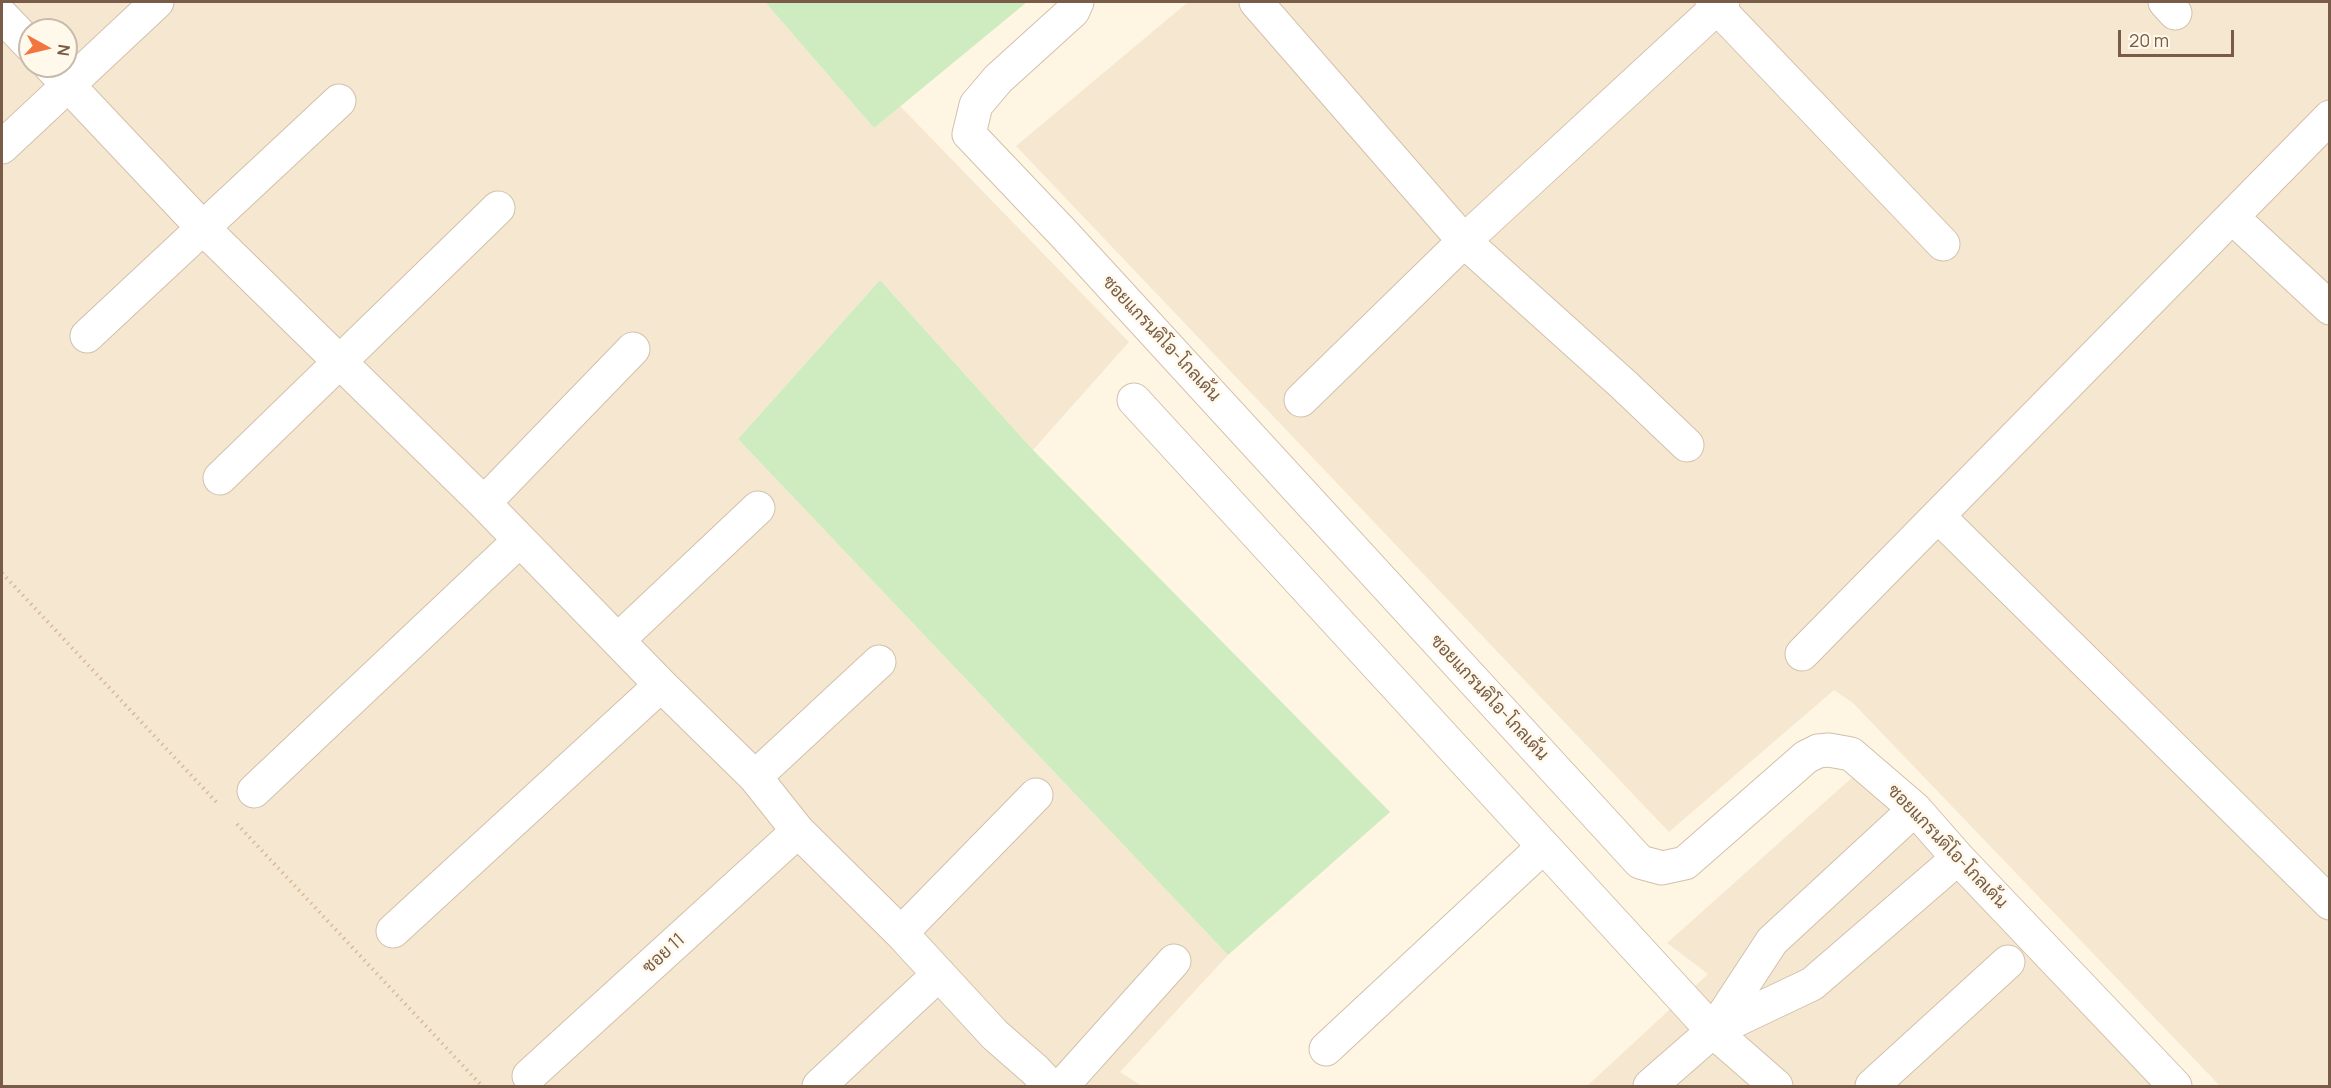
<!DOCTYPE html>
<html>
<head>
<meta charset="utf-8">
<style>
	body { margin:0 }
	#map { position:relative; width:2331px; height:1088px; overflow:hidden; background:#fef5e3; font-family:Manrope,sans-serif }
	canvas { display:block }
	.frame { position:absolute; inset:0; border:3px solid #785c47; pointer-events:none }
	.north { position:absolute; left:18px; top:18px; width:60px; height:60px; box-sizing:border-box; background:#fff9eb; border:2px solid #c9baa9; border-radius:50%; rotate:98deg; font-size:16px; font-weight:700; line-height:24px; text-align:center; color:#785c47 }
	.north::after { content:''; display:block; margin:auto; width:21px; height:27px; background:#f1753f; clip-path:polygon(50% 0,100% 100%,50% 72%,0 100%) }
	.scale { position:absolute; left:2118px; top:30px; width:116px; height:27px; box-sizing:border-box; border:3px solid #785c47; border-top:0; padding-left:8px; font-size:18px; line-height:21px; white-space:nowrap; color:#785c47; -webkit-text-stroke:4px #fff9eb; paint-order:stroke }
</style>
</head>
<body>
<div id="map">
<canvas width="2331" height="1088"></canvas>
<div class="frame"></div>
<div class="north">N</div>
<div class="scale">20 m</div>
</div>
<script>
const c = document.querySelector('canvas').getContext('2d');
c.lineJoin = 'round';
function fill(path, color) { c.fillStyle = color; c.fill(path, 'evenodd'); }
const toPath = rows => new Path2D(rows.map(r => 'M' + r).join(''));
function trace(path, color, width, dash) { c.strokeStyle = color; c.lineWidth = width; c.lineCap = dash ? 'butt' : 'round'; c.setLineDash(dash || []); c.stroke(path); }
function drawText(font, color, halo, rows, align = 'center') {
  c.font = font + ' Manrope,Sarabun,sans-serif'; c.lineWidth = 5; c.setLineDash([]); c.textBaseline = 'middle'; c.strokeStyle = halo; c.fillStyle = color; for (const [text, x, y, turn = 0] of rows) {
    c.save(); c.translate(x, y); c.rotate((+turn || 0) * Math.PI / 180); c.textAlign = isNaN(turn) ? turn : align; if (halo) c.strokeText(text, 0, 0); c.fillText(text, 0, 0); c.restore();
  }
}
fill(toPath([
	[2,2,765,2,874,128,900,106,1129,342,1033,450,880,280,738,439,1228,955,1120,1072,1142,1086,2,1086],
	[30,30,66,30,66,66,30,66],
	[1188,2,2329,2,2329,1086,2220,1086,1853,703,1834,690,1669,832,1016,146],
	[1874,758,2156,1086,1587,1086,1708,974,1667,943]
]), '#f6e8d0');
fill(toPath([
	[765,2,1027,2,874,128],
	[880,280,1033,450,1390,812,1228,955,738,439]
]), '#ceecc0');
const minor = toPath([
	[1077,2,1073,11,998,79,976,105,969,134,1065,235,1640,862,1662,868,1685,863,1806,757,1818,751,1829,750,1851,754,1915,809,1958,858,2175,1086],
	[1256,2,1464,241,1624,385,1687,445],
	[1712,2,1943,244],
	[2165,2,2175,13],
	[2,16,30,45],
	[50,66,203,228,484,503,661,685,755,777,798,831,901,933,995,1035,1035,1070,1050,1086],
	[2,147,157,2],
	[2232,217,2330,308],
	[87,336,339,101],
	[1134,400,1713,1031,1776,1086],
	[1301,400,1464,241,1723,2],
	[220,478,498,208],
	[484,503,633,349],
	[1938,516,2330,903],
	[618,640,758,508],
	[1802,654,2330,117],
	[755,777,879,662],
	[254,791,520,540],
	[393,931,661,685],
	[901,933,1036,795],
	[1713,1031,1812,984,1958,858],
	[1326,1049,1543,847],
	[529,1076,798,831],
	[819,1086,939,974],
	[1062,1086,1174,961],
	[1650,1086,1713,1031,1772,941,1915,809],
	[1872,1086,2008,962]
]);
trace(minor, '#d2c0ab', 35);
trace(toPath([
	[2,573,219,805],
	[237,824,482,1086]
]), '#dab99b', 4, [1.5, 4.5]);
trace(minor, '#fff', 33);
drawText('18px', '#785c47', '#fff9eb', [
	["ซอยแกรนดิโอ-โกลเด้น",1161,339,47],
	["ซอยแกรนดิโอ-โกลเด้น",1489,698,47],
	["ซอยแกรนดิโอ-โกลเด้น",1947,847,46],
	["ซอย 11",664,954,-42]
]);
</script>
</body>
</html>
